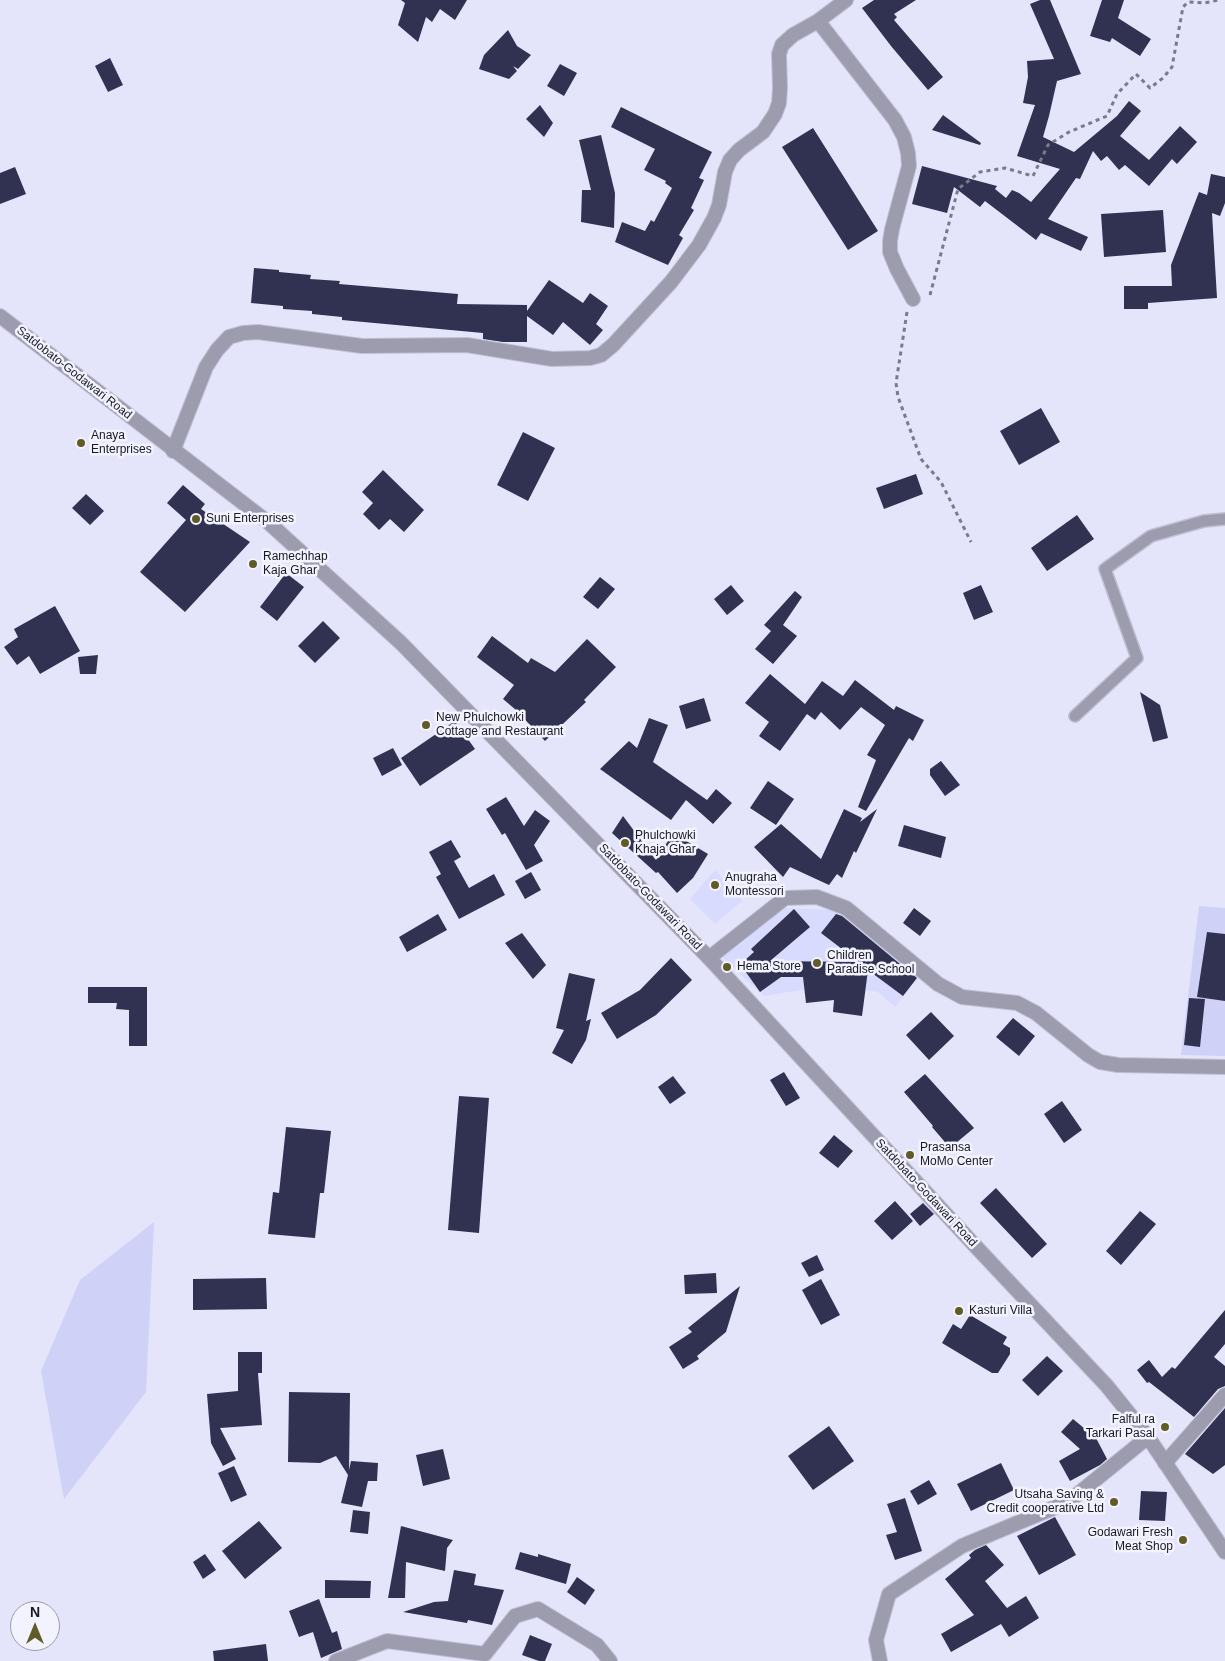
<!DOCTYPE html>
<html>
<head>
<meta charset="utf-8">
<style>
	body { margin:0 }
	#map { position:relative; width:1225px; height:1661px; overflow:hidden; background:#e4e5fb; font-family:Helvetica,sans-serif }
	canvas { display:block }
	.north { position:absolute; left:10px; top:1601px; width:50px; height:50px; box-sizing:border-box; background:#f2f3fe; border:1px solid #9b9ca6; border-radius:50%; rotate:0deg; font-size:14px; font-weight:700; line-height:20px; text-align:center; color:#191923 }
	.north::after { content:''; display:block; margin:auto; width:18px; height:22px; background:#605b27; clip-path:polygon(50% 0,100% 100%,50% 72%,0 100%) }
</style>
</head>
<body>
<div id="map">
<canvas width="1225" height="1661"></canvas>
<div class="north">N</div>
</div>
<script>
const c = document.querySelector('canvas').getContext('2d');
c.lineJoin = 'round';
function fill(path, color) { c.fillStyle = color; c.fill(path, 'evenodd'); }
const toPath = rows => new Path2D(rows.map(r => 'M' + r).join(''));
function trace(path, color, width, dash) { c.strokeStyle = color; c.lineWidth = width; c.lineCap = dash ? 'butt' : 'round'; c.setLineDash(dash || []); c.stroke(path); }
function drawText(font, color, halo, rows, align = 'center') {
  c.font = font + ' Helvetica,sans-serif'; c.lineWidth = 5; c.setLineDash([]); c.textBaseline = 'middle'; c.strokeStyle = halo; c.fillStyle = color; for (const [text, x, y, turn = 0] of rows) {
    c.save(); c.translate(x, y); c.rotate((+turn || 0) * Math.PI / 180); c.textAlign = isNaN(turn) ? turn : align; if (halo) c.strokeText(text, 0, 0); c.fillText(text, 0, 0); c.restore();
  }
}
fill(toPath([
	[715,870,742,901,715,924,690,899],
	[779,908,839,910,920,974,895,1007,878,992,832,985,764,996,722,957,744,942]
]), '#d9dbfe');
fill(toPath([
	[1199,906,1225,908,1225,1056,1181,1055],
	[154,1222,146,1392,64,1499,41,1371,80,1280]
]), '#d0d1f7');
fill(toPath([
	[401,0,467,0,455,20,440,9,432,22,426,17,418,42,398,25,405,3],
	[874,0,916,0,894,14,897,17,894,20,943,77,928,90,891,46,862,8],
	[1040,0,1050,0,1081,74,1057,81,1049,116,1043,137,1074,152,1117,116,1129,101,1141,111,1120,136,1149,160,1180,126,1197,142,1177,164,1172,159,1149,186,1125,165,1119,170,1107,156,1101,161,1093,151,1080,179,1076,178,1048,219,1088,237,1081,251,1041,233,1036,240,985,201,980,207,954,187,947,213,912,204,922,166,997,186,995,189,1006,198,1012,190,1019,193,1031,202,1060,169,1017,156,1035,105,1023,103,1028,77,1027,61,1054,59,1030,4],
	[1102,0,1124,0,1118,18,1151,39,1140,56,1112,38,1110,42,1090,36],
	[508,30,517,46,531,55,518,69,513,66,517,71,509,79,479,69,484,55],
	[110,58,123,85,108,92,95,66],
	[560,64,577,73,564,96,547,86],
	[540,105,553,123,544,137,526,119],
	[621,107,712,152,699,178,704,180,691,208,694,210,679,235,683,238,668,265,615,242,622,222,645,231,651,220,654,222,672,188,665,183,666,181,644,170,655,149,611,127],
	[943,115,981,143,980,145,932,130],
	[813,128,878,231,848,250,782,147],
	[601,135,615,193,614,228,581,222,582,190,591,190,579,140],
	[15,167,26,194,0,204,0,173],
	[1211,174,1225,177,1225,203,1220,216,1212,213,1217,298,1148,303,1148,309,1124,309,1124,286,1172,286,1171,265,1199,192,1207,195],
	[1163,210,1166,252,1104,257,1101,214],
	[254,268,279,270,279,272,311,275,310,279,340,281,339,284,458,294,457,304,527,305,527,311,549,280,583,303,590,293,608,306,596,324,603,330,590,345,563,322,553,335,527,316,527,342,503,342,483,339,483,333,342,320,342,317,312,314,312,311,283,309,283,306,251,303],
	[1041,408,1060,442,1019,465,1000,431],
	[523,432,555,448,528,501,497,485],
	[383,470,424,510,404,532,390,519,379,530,363,514,373,503,362,492],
	[916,474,923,494,884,509,876,488],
	[183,485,205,504,201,509,250,542,185,612,140,572,186,520,167,503],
	[86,494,104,511,90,525,72,508],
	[1077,515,1094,539,1047,571,1031,548],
	[286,573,304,587,277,621,260,607],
	[600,577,615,589,598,609,583,597],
	[731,585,744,601,727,615,714,599],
	[981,585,993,612,974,620,963,593],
	[795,591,802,597,783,625,797,636,773,664,755,649,771,631,764,625],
	[55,606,80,651,40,674,29,656,17,665,4,647,18,637,14,629],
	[323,621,340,638,315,663,298,646],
	[492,636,528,663,531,658,555,672,587,639,616,667,584,700,586,702,545,741,516,710,503,699,514,685,477,657],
	[98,655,96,674,80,674,78,657],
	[770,674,805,704,822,681,843,696,855,680,894,710,896,706,924,720,913,741,909,738,866,811,858,807,876,760,867,755,885,725,861,707,840,730,821,712,815,720,807,714,780,751,759,736,769,722,745,703],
	[1140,692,1160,705,1168,738,1153,742],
	[704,698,711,721,686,729,679,706],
	[649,718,668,725,653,762,707,800,716,789,732,803,713,824,686,800,671,820,600,769,629,741,637,748],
	[455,721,475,749,420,786,401,758],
	[393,748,402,765,382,776,373,758],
	[941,761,960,785,945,796,930,775,930,769],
	[768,781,794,799,776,825,750,808],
	[506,797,524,826,535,810,550,821,534,845,543,861,526,870,505,833,502,835,486,809],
	[844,809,862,818,860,822,877,809,856,853,854,851,842,878,837,874,829,885,790,867,783,877,754,847,781,824,821,859],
	[623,816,656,860,673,833,708,854,693,878,677,893,658,872,656,873,612,833],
	[904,825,946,837,941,858,898,846],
	[451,840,461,857,454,861,469,888,494,874,505,895,459,919,436,877,441,874,429,852],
	[531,872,541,890,525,899,515,881],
	[914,908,931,921,920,936,903,923],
	[794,909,810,927,770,961,859,962,821,933,836,914,842,916,917,978,903,996,868,970,862,1016,833,1012,834,1000,806,1003,803,977,781,977,760,992,738,961,744,961,754,952,751,949],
	[438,914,447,930,407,952,399,937],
	[1207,932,1225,934,1225,1001,1197,997],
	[522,933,546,965,533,979,505,943],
	[671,958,692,980,656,1015,617,1039,601,1013,640,990],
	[569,973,595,979,586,1021,591,1019,586,1040,572,1064,552,1053,564,1030,556,1028],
	[88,987,147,987,147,1046,129,1046,129,1010,116,1009,117,1003,88,1003],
	[1189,998,1205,999,1200,1047,1184,1045],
	[931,1012,954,1036,929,1060,906,1035],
	[1013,1018,1035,1036,1019,1056,996,1037],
	[784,1072,800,1098,786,1106,770,1080],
	[925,1074,974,1128,950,1148,932,1127,933,1126,904,1092],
	[673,1076,686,1093,670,1104,658,1087],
	[459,1096,489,1098,479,1233,448,1230],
	[1062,1101,1082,1130,1064,1143,1044,1114],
	[286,1127,331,1131,324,1193,320,1193,315,1238,268,1234,273,1192,279,1193],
	[834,1135,853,1151,838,1168,819,1153],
	[996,1188,1047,1244,1032,1258,980,1203],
	[895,1201,913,1221,892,1240,874,1221],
	[923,1203,934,1214,920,1226,910,1214],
	[1140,1211,1156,1224,1121,1265,1106,1251],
	[817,1255,824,1270,809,1277,801,1263],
	[716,1273,717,1293,685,1294,684,1275],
	[266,1278,267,1309,193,1310,193,1279],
	[821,1279,840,1315,821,1325,802,1290],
	[740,1286,726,1332,697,1356,699,1359,683,1369,669,1347,692,1332,688,1328],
	[1225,1310,1225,1344,1214,1357,1225,1366,1225,1386,1218,1389,1194,1417,1149,1382,1147,1383,1137,1370,1149,1360,1162,1377,1172,1367,1175,1369],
	[970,1315,1007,1337,1003,1344,1010,1348,1010,1354,998,1373,992,1373,942,1343,953,1324,961,1329],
	[238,1352,262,1352,262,1373,258,1373,262,1425,220,1428,236,1459,223,1466,211,1443,207,1394,238,1391],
	[1047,1356,1063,1371,1038,1396,1022,1380],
	[289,1392,350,1393,349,1470,351,1461,378,1463,377,1481,368,1481,362,1507,341,1503,348,1475,336,1456,320,1463,288,1462],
	[1225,1408,1225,1465,1213,1474,1185,1454],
	[1073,1419,1096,1438,1107,1459,1100,1465,1070,1481,1059,1461,1080,1449,1061,1432],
	[829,1426,854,1461,813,1490,788,1456],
	[443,1449,450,1479,423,1486,416,1455],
	[1001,1463,1014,1490,971,1511,957,1484],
	[234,1466,247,1495,231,1502,218,1473],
	[929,1480,937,1494,918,1505,910,1491],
	[1141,1491,1167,1492,1165,1521,1139,1520],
	[905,1498,922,1551,895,1560,886,1535,897,1532,887,1504],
	[353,1510,370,1512,368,1534,350,1532],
	[1055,1517,1076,1555,1039,1575,1017,1536],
	[259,1521,282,1548,245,1579,222,1551],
	[401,1526,453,1540,447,1548,445,1571,406,1562,405,1598,388,1598],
	[986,1545,1004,1565,985,1581,1007,1608,1026,1596,1039,1618,1009,1637,1001,1624,951,1652,941,1634,974,1615,945,1579,971,1558,969,1555,975,1550],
	[520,1552,538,1557,538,1554,571,1564,566,1584,515,1569],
	[205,1554,216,1570,203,1579,193,1562],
	[454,1570,476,1574,474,1585,504,1590,492,1625,468,1620,467,1623,403,1612,434,1602,448,1601],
	[577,1577,595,1590,585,1605,567,1592],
	[325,1580,371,1581,370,1598,325,1598],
	[319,1599,332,1633,337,1631,342,1649,321,1658,313,1632,299,1637,289,1611],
	[530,1635,552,1644,545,1661,539,1661,522,1655],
	[266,1644,268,1661,214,1661,213,1651]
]), '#313152');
const service = toPath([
	[1075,716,1137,658,1105,569,1151,536,1204,521,1225,519]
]);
const minor = toPath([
	[818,21,895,120,904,137,908,153,909,166,892,229,890,241,890,252,897,269,913,299],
	[173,451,206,367,217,350,229,337,243,333,258,332,362,346,467,345,552,359,590,358,601,355,613,345,671,282,699,245,714,218,719,205,725,172,730,160,739,150,763,132,775,114,779,103,780,88,779,54,782,45,793,35,818,21,846,0],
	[709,958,785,898,817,897,846,908,938,984,962,997,1017,1003,1036,1013,1088,1055,1100,1062,1118,1065,1225,1067],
	[1165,1463,1225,1395],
	[336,1661,387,1641,485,1654,515,1616,538,1609,597,1645,610,1661],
	[880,1661,876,1640,889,1594,962,1546,1068,1502,1148,1437]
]);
const tertiary = toPath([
	[0,316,269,523,401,643,709,958,979,1250,1107,1386,1148,1437,1225,1552]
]);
trace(service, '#bfc0d4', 14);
trace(minor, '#bfc0d4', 16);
trace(tertiary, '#bfc0d4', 16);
trace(toPath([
	[930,295,958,189,980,172,1005,168,1033,176,1048,145,1069,132,1107,116,1117,94,1136,74,1150,88,1163,78,1172,67,1183,7,1188,2,1204,3,1219,0],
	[907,312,896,383,898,397,921,459,941,482,971,542]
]), '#797a8a', 3, [4, 4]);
trace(service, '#9c9cae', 11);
trace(minor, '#9c9cae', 14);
trace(tertiary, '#9c9cae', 14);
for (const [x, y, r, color] of [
	[81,443,5,"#605b27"],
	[196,519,5,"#605b27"],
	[253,564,5,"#605b27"],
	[426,725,5,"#605b27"],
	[625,843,5,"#605b27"],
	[715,885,5,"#605b27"],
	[817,963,5,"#605b27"],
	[727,967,5,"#605b27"],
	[910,1155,5,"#605b27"],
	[959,1311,5,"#605b27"],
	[1165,1427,5,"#605b27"],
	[1114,1502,5,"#605b27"],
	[1183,1540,5,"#605b27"]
]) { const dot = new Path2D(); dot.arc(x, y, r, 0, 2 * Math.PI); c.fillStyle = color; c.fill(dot); trace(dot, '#f2f3fe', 2); }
drawText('12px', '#191923', '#f2f3fe', [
	["Satdobato-Godawari Road",74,373,38],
	["Satdobato-Godawari Road",650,897,46],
	["Satdobato-Godawari Road",926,1193,47]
]);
drawText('12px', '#191923', '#f2f3fe', [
	["Anaya",91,436],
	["Enterprises",91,450],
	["Suni Enterprises",206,519],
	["Ramechhap",263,557],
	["Kaja Ghar",263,571],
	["New Phulchowki",436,718],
	["Cottage and Restaurant",436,732],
	["Phulchowki",635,836],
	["Khaja Ghar",635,850],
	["Anugraha",725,878],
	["Montessori",725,892],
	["Children",827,956],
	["Paradise School",827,970],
	["Hema Store",737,967],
	["Prasansa",920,1148],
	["MoMo Center",920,1162],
	["Kasturi Villa",969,1311],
	["Falful ra",1155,1420,"right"],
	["Tarkari Pasal",1155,1434,"right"],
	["Utsaha Saving &",1104,1495,"right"],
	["Credit cooperative Ltd",1104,1509,"right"],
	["Godawari Fresh",1173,1533,"right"],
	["Meat Shop",1173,1547,"right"]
], 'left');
</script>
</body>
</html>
